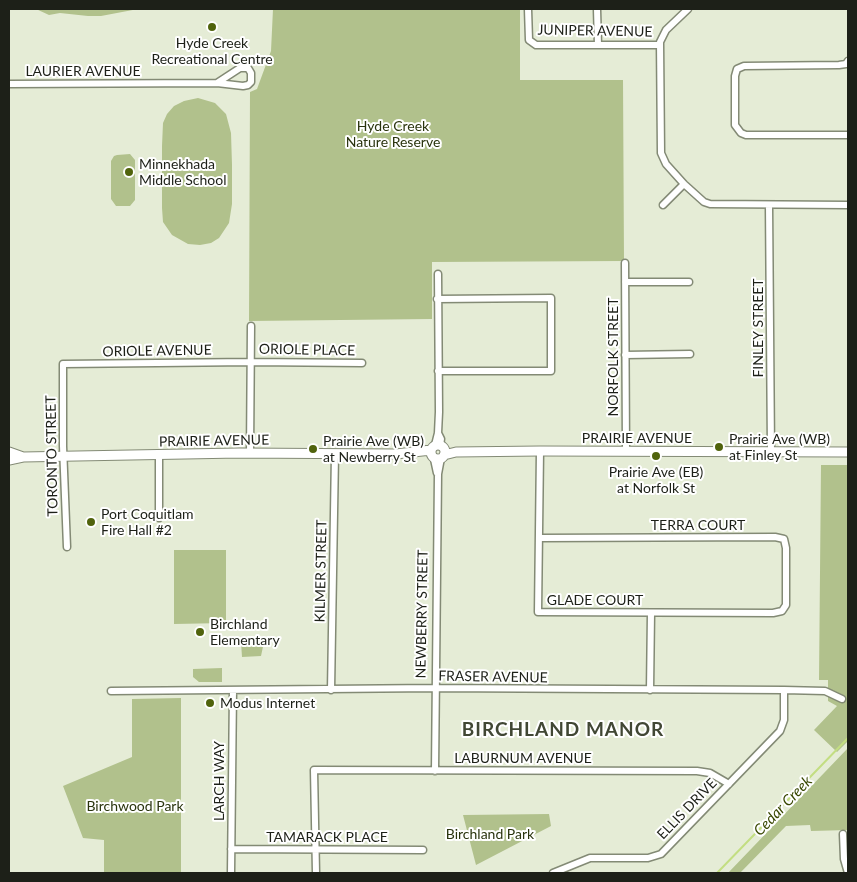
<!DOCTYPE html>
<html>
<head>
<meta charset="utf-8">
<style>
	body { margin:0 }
	#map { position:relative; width:857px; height:882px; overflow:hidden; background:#e5ecd6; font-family:Lato,sans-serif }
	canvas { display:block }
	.frame { position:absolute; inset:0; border:10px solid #1d2018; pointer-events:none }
</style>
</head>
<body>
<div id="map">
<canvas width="857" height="882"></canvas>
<div class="frame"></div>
</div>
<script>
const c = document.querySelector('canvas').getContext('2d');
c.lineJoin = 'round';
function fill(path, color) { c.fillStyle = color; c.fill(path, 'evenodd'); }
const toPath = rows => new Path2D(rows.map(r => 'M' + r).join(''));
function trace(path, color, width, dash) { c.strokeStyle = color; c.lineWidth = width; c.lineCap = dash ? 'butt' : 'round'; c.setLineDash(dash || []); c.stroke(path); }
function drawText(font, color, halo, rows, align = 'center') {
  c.font = font + ' Lato,sans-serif'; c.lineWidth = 4; c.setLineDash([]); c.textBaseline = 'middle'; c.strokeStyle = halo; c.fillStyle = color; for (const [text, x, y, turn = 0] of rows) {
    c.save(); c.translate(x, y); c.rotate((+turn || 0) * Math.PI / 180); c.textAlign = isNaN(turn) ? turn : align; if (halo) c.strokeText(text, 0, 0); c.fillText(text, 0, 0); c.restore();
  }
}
fill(toPath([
	[36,9,138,9,101,16,88,16,60,13,49,15],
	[273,9,520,9,520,80,623,80,624,261,432,262,432,319,249,321,250,92,257,89,271,51],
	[198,98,215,103,226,114,231,133,232,165,232,204,229,223,219,238,211,243,200,245,188,244,172,235,163,222,162,208,162,146,163,123,167,114,174,106,184,101],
	[130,154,135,160,135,200,130,206,116,206,111,199,111,161,114,156,117,155],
	[821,465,848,465,848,741,837,752,814,730,837,706,828,701,828,680,819,680],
	[174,550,226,550,226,623,174,624],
	[241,642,264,642,261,656,242,657],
	[222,668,222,682,199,682,193,677,193,669],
	[181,698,181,873,104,873,104,840,83,838,63,786,132,757,132,699],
	[848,748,848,830,811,831,810,825,786,826,740,873,728,873],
	[549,814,551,826,476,865,463,815]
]), '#b1c18c');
trace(toPath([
	[717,873,848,738]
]), '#c3de82', 2);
const street = toPath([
	[528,9,529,40,536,45,660,45],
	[597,9,598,45],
	[688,9,666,30,660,42,661,153,666,164,684,184,704,202,710,204,848,205],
	[848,61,846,64,839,65,744,66,737,69,735,76,735,125,741,133,746,135,848,135],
	[9,84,217,83,243,86,248,85,251,82,251,73,248,68,240,68,217,83],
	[663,205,684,184],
	[769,205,771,452],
	[625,263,626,451],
	[625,282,689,282],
	[437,299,551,298,551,371,438,371],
	[625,355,690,354],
	[438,433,441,439,440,445],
	[435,445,438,433,439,412,438,274],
	[250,453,251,326],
	[159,455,159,518],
	[434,459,437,473],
	[540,538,775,537,784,539,786,548,786,605,782,611,773,613,538,612,540,451],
	[67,547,63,446,63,364,251,362,362,363],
	[331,690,335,454],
	[650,690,651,613],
	[111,691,435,688,784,690,825,691,842,699],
	[435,771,438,474,441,458],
	[843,834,844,859,848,873],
	[231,849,423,850],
	[231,873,233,690],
	[316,873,314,770,697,771,710,773,729,784],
	[553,873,590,858,648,858,661,854,780,731,784,720,784,690]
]);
const secondary = toPath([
	'431 452a7 7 0 1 1 14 0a7 7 0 1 1-14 0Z',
	[9,452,23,457],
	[444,455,456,452,540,451,848,452],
	[9,460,23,457,239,453,396,454,431,450]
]);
trace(street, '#838a75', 9);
trace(secondary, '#838a75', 11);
trace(street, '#fff', 6);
trace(secondary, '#fff', 9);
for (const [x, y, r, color] of [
	[212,27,5,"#50630c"],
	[129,172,5,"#50630c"],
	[719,447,5,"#50630c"],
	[313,449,5,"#50630c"],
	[656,456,5,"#50630c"],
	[91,522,5,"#50630c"],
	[200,632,5,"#50630c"],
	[210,703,5,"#50630c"]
]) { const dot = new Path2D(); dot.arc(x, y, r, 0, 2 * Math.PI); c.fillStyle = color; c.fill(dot); trace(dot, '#fff', 2); }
drawText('14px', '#1d2018', '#fff', [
	["JUNIPER AVENUE",595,31,1],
	["LAURIER AVENUE",83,71],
	["FINLEY STREET",758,328,-90],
	["ORIOLE PLACE",307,350,1],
	["ORIOLE AVENUE",157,351,-1],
	["NORFOLK STREET",613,357,-90],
	["PRAIRIE AVENUE",637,438],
	["PRAIRIE AVENUE",214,441,-1],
	["TORONTO STREET",52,456,-91],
	["TERRA COURT",698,525],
	["KILMER STREET",321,571,-89],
	["GLADE COURT",595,600],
	["NEWBERRY STREET",422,614,-89],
	["FRASER AVENUE",493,677,1],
	["LABURNUM AVENUE",523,758],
	["LARCH WAY",219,781,-90],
	["ELLIS DRIVE",687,809,-46],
	["TAMARACK PLACE",327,837]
]);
drawText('14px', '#1d2018', '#fff', [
	["Hyde Creek",212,43,"center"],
	["Recreational Centre",212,59,"center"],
	["Minnekhada",139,164],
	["Middle School",139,180],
	["Prairie Ave (WB)",729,439],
	["at Finley St",729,455],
	["Prairie Ave (WB)",323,441],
	["at Newberry St",323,457],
	["Prairie Ave (EB)",656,472,"center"],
	["at Norfolk St",656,488,"center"],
	["Port Coquitlam",101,514],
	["Fire Hall #2",101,530],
	["Birchland",210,624],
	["Elementary",210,640],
	["Modus Internet",220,703]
], 'left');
drawText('14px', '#2a340e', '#fff', [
	["Hyde Creek",393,126],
	["Nature Reserve",393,142],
	["Birchwood Park",135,806],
	["Birchland Park",490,834]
]);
drawText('italic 15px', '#394802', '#fff', [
	["Cedar Creek",783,806,-46]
]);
c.letterSpacing = '1px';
drawText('bold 19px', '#414734', '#fff', [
	["BIRCHLAND MANOR",563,730]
]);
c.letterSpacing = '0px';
</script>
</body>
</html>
